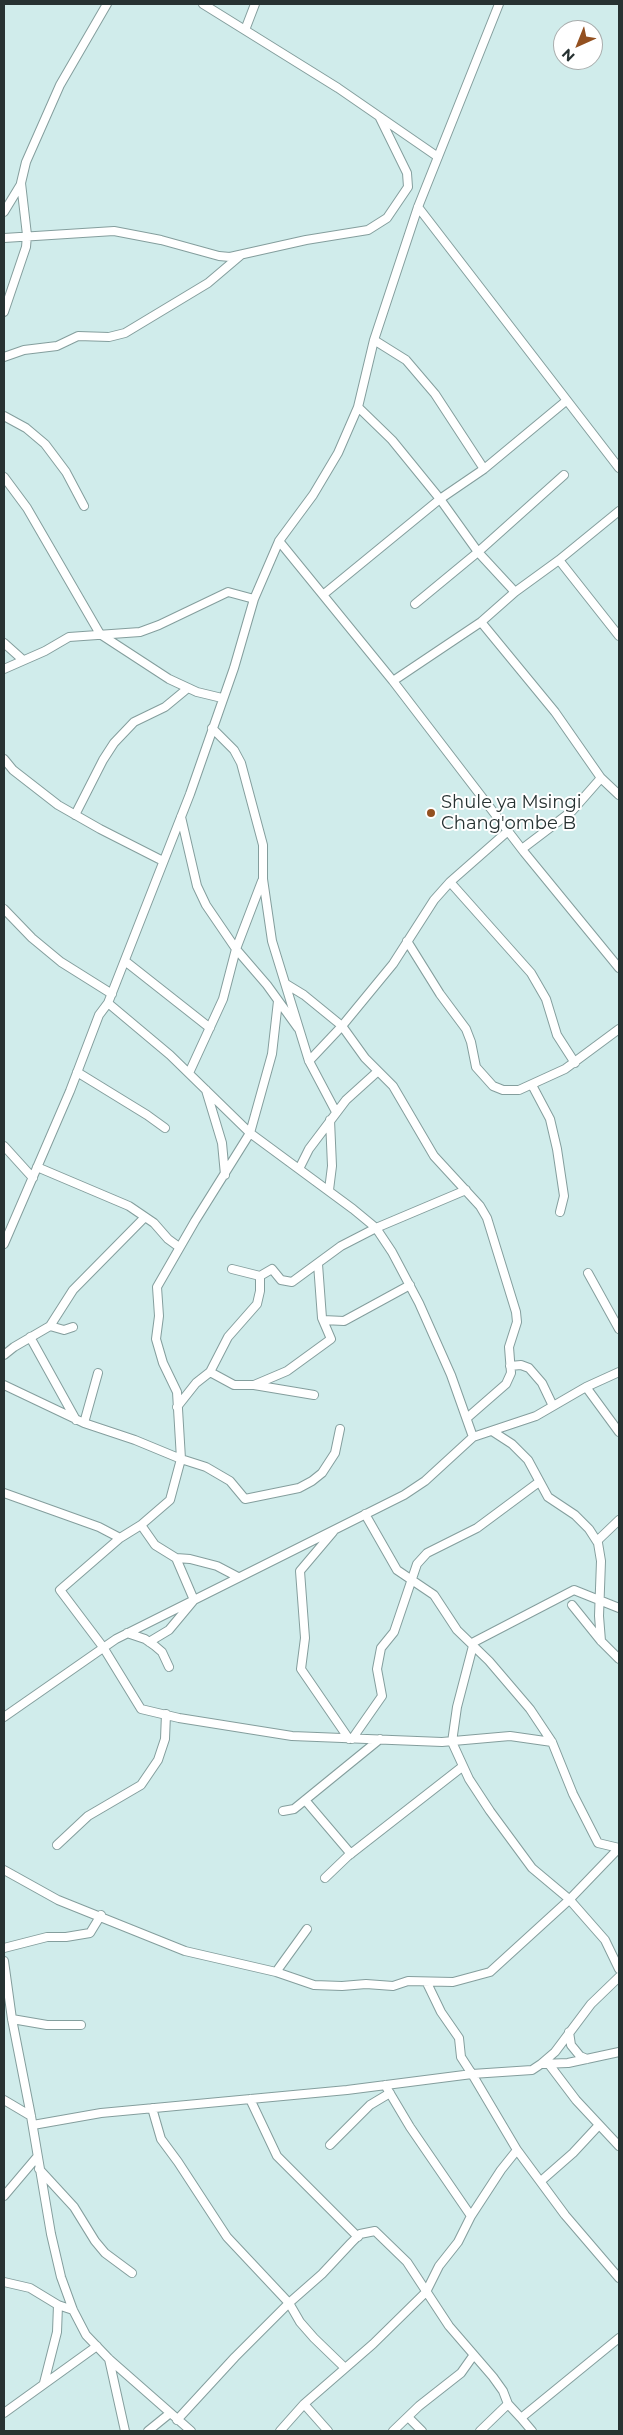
<!DOCTYPE html>
<html>
<head>
<meta charset="utf-8">
<style>
	body { margin:0 }
	#map { position:relative; width:623px; height:2435px; overflow:hidden; background:#d0eceb; font-family:Montserrat,sans-serif }
	canvas { display:block }
	.frame { position:absolute; inset:0; border:5px solid #273232; pointer-events:none }
	.north { position:absolute; left:553px; top:20px; width:50px; height:50px; box-sizing:border-box; background:#fff; border:1px solid #a9adad; border-radius:50%; rotate:224deg; font-size:14px; font-weight:700; line-height:20px; text-align:center; color:#273232 }
	.north::after { content:''; display:block; margin:auto; width:18px; height:22px; background:#935020; clip-path:polygon(50% 0,100% 100%,50% 72%,0 100%) }
</style>
</head>
<body>
<div id="map">
<canvas width="623" height="2435"></canvas>
<div class="frame"></div>
<div class="north">N</div>
</div>
<script>
const c = document.querySelector('canvas').getContext('2d');
c.lineJoin = 'round';
const toPath = rows => new Path2D(rows.map(r => 'M' + r).join(''));
function trace(path, color, width, dash) { c.strokeStyle = color; c.lineWidth = width; c.lineCap = dash ? 'butt' : 'round'; c.setLineDash(dash || []); c.stroke(path); }
function drawText(font, color, halo, rows, align = 'center') {
  c.font = font + ' Montserrat,sans-serif'; c.lineWidth = 4; c.setLineDash([]); c.textBaseline = 'middle'; c.strokeStyle = halo; c.fillStyle = color; for (const [text, x, y, turn = 0] of rows) {
    c.save(); c.translate(x, y); c.rotate((+turn || 0) * Math.PI / 180); c.textAlign = isNaN(turn) ? turn : align; if (halo) c.strokeText(text, 0, 0); c.fillText(text, 0, 0); c.restore();
  }
}
const minor = toPath([
	[203,4,338,88,438,157],
	[245,30,255,4],
	[418,207,619,468],
	[4,212,21,184],
	[4,238,114,231,161,240,219,256,230,257,306,240,368,230,387,218,408,187,407,173,380,118],
	[4,312,26,247,27,235,21,183,26,162,60,85,107,4],
	[374,340,406,360,435,394,484,469],
	[4,357,24,350,57,346,78,336,109,337,125,333,208,283,241,255],
	[358,407,392,440,440,499,478,552,515,592],
	[4,416,26,428,45,444,66,472,84,506],
	[4,477,27,508,100,634,169,679,197,692,222,698],
	[279,541,393,681,524,852,619,968],
	[559,560,619,636],
	[324,594,440,499,484,469,566,401],
	[415,604,478,552,564,475],
	[481,622,555,712,601,778,619,795],
	[4,643,23,660],
	[4,669,45,651,69,637,140,632,159,625,228,592,254,599],
	[393,681,481,622,515,592,559,560,619,511],
	[212,728,234,750,241,763,263,845,263,879,272,941,309,1061,336,1112],
	[4,759,13,770,58,805,100,829,163,861],
	[75,815,103,760,114,743,134,722,165,707,188,688],
	[181,817,197,886,206,905,236,949,267,985,298,1028],
	[522,849,572,811,601,778],
	[450,882,531,973,546,999,557,1035,575,1063],
	[4,909,32,938,61,962,112,994],
	[407,941,440,994,466,1029,471,1042,476,1067,493,1086,503,1090,519,1090,565,1069,619,1029],
	[125,961,210,1028],
	[286,984,304,995,342,1026,365,1058,393,1086,434,1156,480,1206,487,1218,516,1312,517,1322,509,1347,511,1373,506,1384,467,1418],
	[108,1003,170,1055,250,1133,353,1209,376,1228,392,1252,419,1303,451,1375,473,1437],
	[309,1061,342,1026,393,964,434,900,450,882,508,831],
	[77,1072,147,1115,165,1128],
	[189,1073,223,999,236,949,262,881],
	[532,1085,550,1119,557,1149,564,1196,560,1212],
	[206,1090,222,1143,225,1175],
	[4,1146,33,1178],
	[37,1167,129,1206,154,1223,168,1239,179,1247],
	[299,1169,309,1149,346,1100,377,1072],
	[329,1190,332,1166,330,1120],
	[4,1244,70,1091,99,1015,108,1003,190,794,234,668,254,599,279,541,313,495,338,453,358,407,374,340,418,207,499,4],
	[232,1269,260,1276,272,1269,281,1280,292,1282,341,1246,376,1228,466,1190],
	[588,1273,619,1329],
	[323,1320,344,1321,410,1285],
	[50,1326,73,1290,145,1217],
	[30,1337,76,1420],
	[4,1355,14,1347,50,1326,64,1330,73,1327],
	[510,1366,521,1365,529,1368,542,1383,553,1406],
	[210,1372,228,1337,257,1304,260,1291,260,1276],
	[4,1385,84,1423,135,1440,181,1459,206,1467,230,1481,245,1499,299,1488,312,1481,322,1473,335,1453,340,1429],
	[254,1385,314,1395],
	[586,1387,619,1432],
	[177,1407,196,1383,210,1372,234,1385,254,1385,287,1371,331,1339,322,1318,318,1264],
	[84,1423,98,1373],
	[492,1431,512,1444,528,1460,548,1497,575,1515,589,1529,598,1543,601,1561,599,1616,601,1641],
	[4,1493,99,1527,120,1538,141,1525],
	[365,1514,397,1570,434,1595,457,1630,489,1661,530,1709,552,1742,573,1794,598,1843,619,1848],
	[333,1532,300,1571,305,1638,301,1669,349,1739],
	[120,1538,60,1590,103,1647,141,1709,179,1718,292,1736,442,1742,510,1736,552,1742],
	[597,1541,619,1520],
	[176,1558,190,1559,217,1566,238,1577],
	[572,1605,601,1641,619,1659],
	[619,1608,574,1590,474,1642,457,1707,452,1742,469,1779,490,1811,532,1868,569,1899,605,1940,619,1969],
	[127,1633,145,1639,155,1646,162,1652,169,1667],
	[149,1642,169,1630,194,1600,176,1558,155,1545,141,1525,170,1500,181,1459,177,1392,163,1363,156,1339,159,1316,157,1287,195,1221,250,1133,272,1054,278,1001],
	[4,1717,116,1639,404,1495,425,1481,473,1437,536,1416,586,1387,619,1372],
	[352,1739,382,1696,377,1669,381,1648,394,1632,417,1564,427,1553,477,1528,539,1482],
	[305,1800,351,1854],
	[283,1811,294,1809,380,1739],
	[57,1845,88,1816,141,1785,158,1760,165,1739,166,1714],
	[4,1870,58,1900,185,1951,276,1972,314,1985,342,1986,366,1984,393,1986,408,1981,453,1982,490,1972,569,1900,619,1848],
	[325,1878,348,1856,462,1767],
	[4,1948,47,1937,66,1937,90,1933,101,1915],
	[4,1961,12,2019,31,2116,51,2234,61,2277,73,2310,86,2335,109,2359,191,2431],
	[276,1972,307,1929],
	[12,2019,47,2025,81,2025],
	[569,2032,571,2045,580,2056,587,2059],
	[548,2063,576,2100,619,2146],
	[541,2064,555,2052,591,2004,619,1977],
	[385,2085,410,2127,471,2216],
	[250,2099,277,2156,358,2237],
	[4,2100,31,2116],
	[152,2108,161,2139,178,2162,227,2237,289,2303,300,2322,314,2338,344,2367],
	[33,2125,101,2113,347,2090,472,2074,461,2057,459,2038,441,2012,427,1983],
	[330,2145,370,2105,390,2093],
	[517,2150,565,2215,619,2278],
	[39,2169,74,2207,95,2241,105,2253,132,2273],
	[541,2181,573,2153,599,2125],
	[4,2196,37,2157],
	[4,2282,30,2288,58,2305,73,2310],
	[109,2359,125,2431],
	[44,2383,57,2332,58,2305],
	[304,2404,328,2431],
	[4,2413,97,2346],
	[408,2417,422,2431],
	[521,2418,532,2431],
	[177,2420,235,2357,289,2303,322,2274,351,2243,360,2234,375,2231,407,2262,449,2326,493,2377,503,2391,508,2404,521,2418,619,2338],
	[148,2431,169,2414],
	[280,2431,304,2404,373,2344,426,2292,439,2266,458,2242,471,2216,501,2170,517,2150,472,2074,532,2070,541,2064,568,2063,619,2052],
	[393,2431,419,2406,461,2373,473,2356],
	[480,2431,508,2404]
]);
trace(minor, '#849e9d', 10);
trace(minor, '#fff', 8);
for (const [x, y, r, color] of [
	[431,813,5,"#935020"]
]) { const dot = new Path2D(); dot.arc(x, y, r, 0, 2 * Math.PI); c.fillStyle = color; c.fill(dot); trace(dot, '#fff', 2); }
drawText('18px', '#273232', '#fff', [
	["Shule ya Msingi",441,803],
	["Chang'ombe B",441,824]
], 'left');
</script>
</body>
</html>
